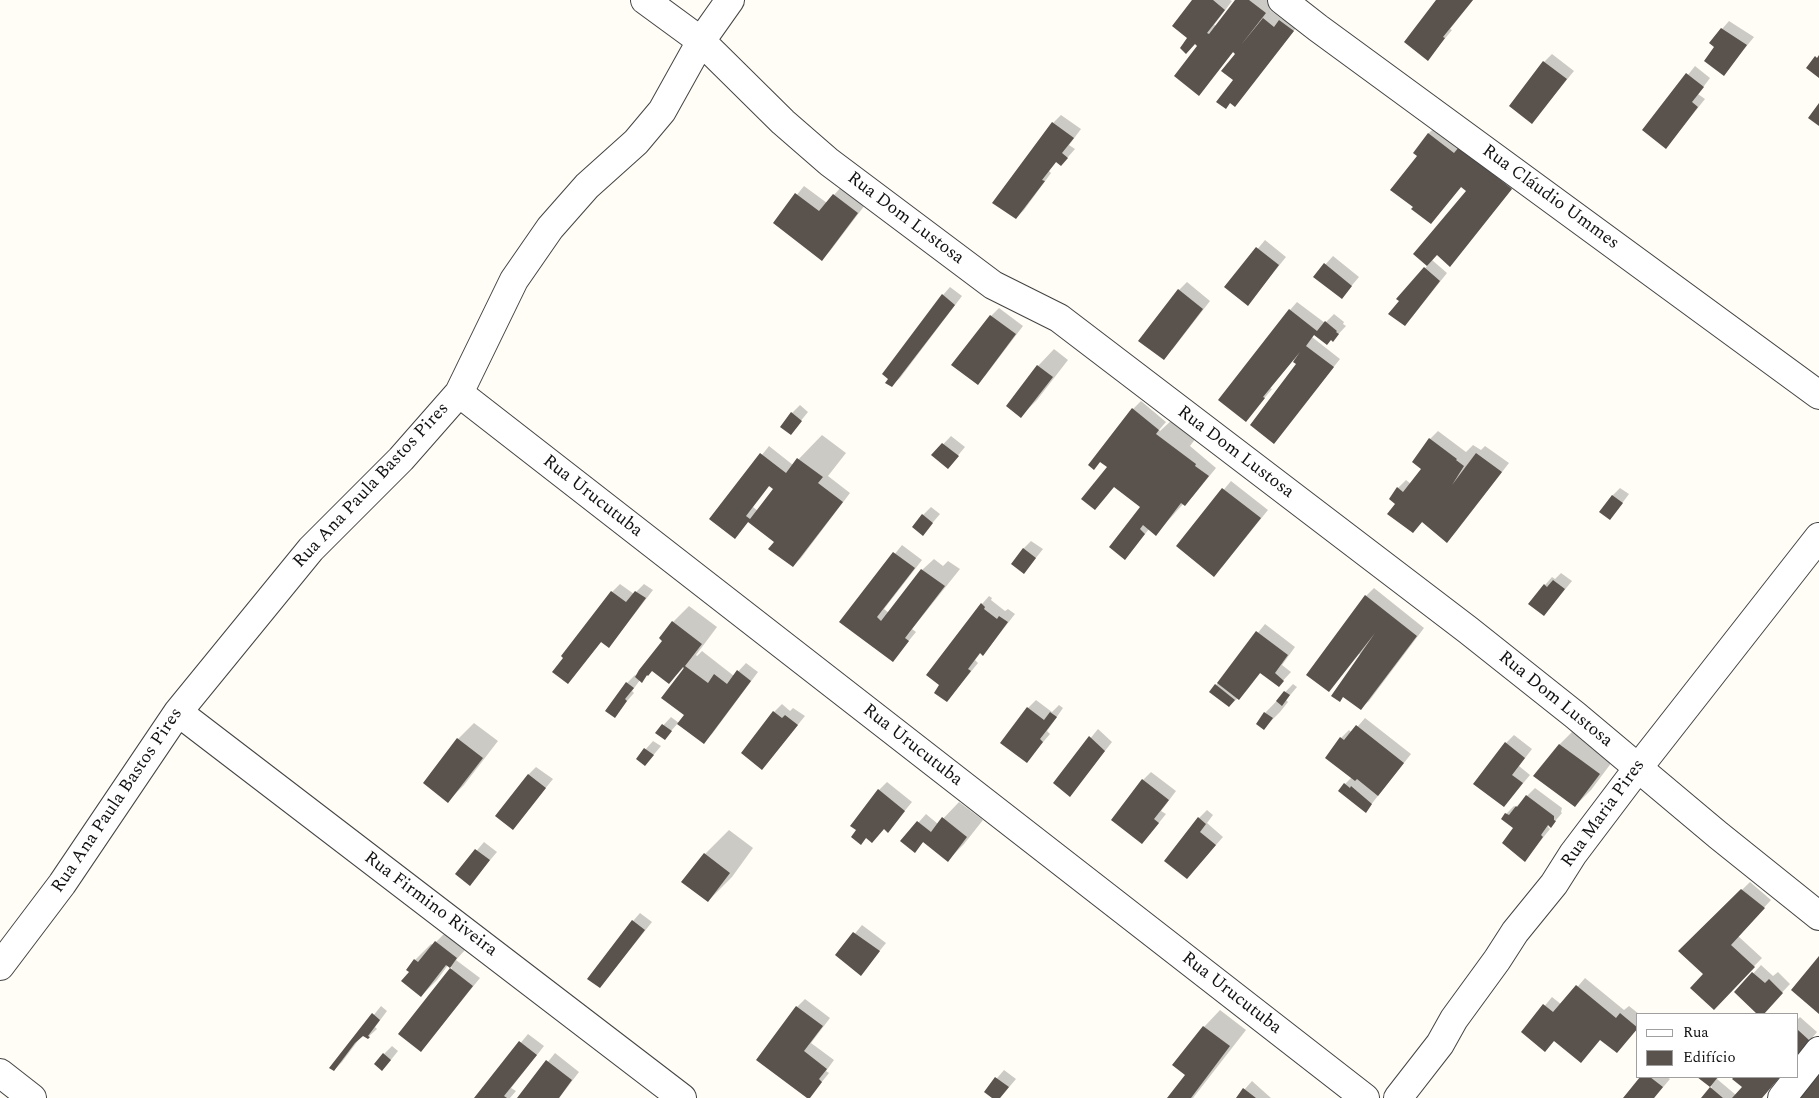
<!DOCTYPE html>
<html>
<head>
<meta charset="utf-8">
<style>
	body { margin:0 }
	#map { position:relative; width:1819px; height:1098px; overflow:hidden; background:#fffdf5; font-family:Spectral,serif }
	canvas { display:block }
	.legend { position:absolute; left:1636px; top:1013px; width:162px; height:65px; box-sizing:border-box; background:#fff; border:1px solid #a0a0a0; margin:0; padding:6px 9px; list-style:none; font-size:15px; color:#111 }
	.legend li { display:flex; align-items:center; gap:10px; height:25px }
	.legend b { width:25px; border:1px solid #a0a0a0 }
</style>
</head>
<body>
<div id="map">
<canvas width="1819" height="1098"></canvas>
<ul class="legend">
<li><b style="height:6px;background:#fff"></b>Rua</li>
<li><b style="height:14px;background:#5a524d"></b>Edifício</li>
</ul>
</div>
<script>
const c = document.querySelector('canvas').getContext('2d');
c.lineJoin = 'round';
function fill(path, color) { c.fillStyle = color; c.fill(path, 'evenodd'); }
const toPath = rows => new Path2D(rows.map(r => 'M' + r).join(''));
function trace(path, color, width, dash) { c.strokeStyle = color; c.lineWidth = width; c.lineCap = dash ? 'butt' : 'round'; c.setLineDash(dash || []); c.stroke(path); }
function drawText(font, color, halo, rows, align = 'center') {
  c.font = font + ' Spectral,serif'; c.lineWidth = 5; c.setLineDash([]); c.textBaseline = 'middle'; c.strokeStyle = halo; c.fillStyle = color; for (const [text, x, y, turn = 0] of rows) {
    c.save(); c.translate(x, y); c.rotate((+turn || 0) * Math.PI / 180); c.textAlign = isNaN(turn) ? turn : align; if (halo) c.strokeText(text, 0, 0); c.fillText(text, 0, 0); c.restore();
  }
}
fill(toPath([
	[1193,0,1230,0,1232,1,1214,25,1217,26,1237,0,1278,0,1270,10,1282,19,1288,13,1300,23,1235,105,1231,102,1226,108,1234,80,1242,47,1233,52,1199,94,1199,46,1189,38],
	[1438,0,1473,0,1450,29,1452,30,1428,59],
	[1729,21,1754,37,1724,74,1716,47,1722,29],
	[1552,54,1574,71,1532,122,1544,62],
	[1695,66,1710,78,1698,94,1705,99,1673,139,1644,130],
	[1061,115,1081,129,1069,145,1075,149,1061,165,1057,161,1049,171,1051,173,1024,210,1016,218,1053,123],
	[1446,117,1519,180,1450,265,1437,254,1432,260,1447,273,1412,317,1397,298,1428,265,1473,185,1462,186,1431,223,1418,155,1415,153,1429,133],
	[804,186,827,203,841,187,865,205,830,251,822,259,774,223],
	[1265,240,1286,257,1248,304,1226,287],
	[1333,256,1359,277,1342,297,1315,276],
	[1187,282,1210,301,1172,350,1179,290],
	[950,287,962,296,900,378,892,385,943,295],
	[1297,302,1325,323,1334,314,1344,322,1343,324,1346,326,1333,340,1315,334,1312,337,1340,359,1274,442,1298,364,1293,360,1270,388,1272,389,1246,420,1290,310],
	[999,308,1023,326,985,376,977,383,991,316],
	[1054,349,1068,360,1037,400,1021,416,1007,406,1038,366],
	[1141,401,1166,422,1159,430,1160,431,1173,419,1196,438,1190,446,1216,468,1193,496,1185,504,1184,503,1156,534,1149,529,1125,559,1142,507,1109,467,1101,461,1094,468,1133,409],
	[800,405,808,412,791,433,792,413],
	[1438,431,1466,452,1473,445,1481,450,1485,446,1509,463,1455,533,1447,541,1423,521,1413,532,1397,503,1398,488,1406,480,1411,484,1423,468,1430,439],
	[822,435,846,453,828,476,850,493,801,558,793,566,775,541,749,521,735,538,711,519,769,446,793,465],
	[770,485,775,489,758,511,753,507],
	[951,436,965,447,955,459,933,455],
	[1231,481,1268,510,1222,567,1177,546],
	[1620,488,1629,494,1617,510,1612,496],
	[931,507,940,514,923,534,923,515],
	[1031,541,1043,549,1024,573,1023,549],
	[902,545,922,560,884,609,889,613,922,570,934,559,943,566,948,561,960,569,912,629,916,632,893,660,841,621],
	[1561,573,1572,581,1544,615,1545,585,1552,577,1555,579],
	[620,584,634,594,644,584,653,590,616,638,609,646,602,641,568,682,612,592],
	[1374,588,1424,628,1369,701,1361,708,1361,655,1359,654,1329,691,1366,596],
	[989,596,992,598,991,600,1005,611,1008,609,1015,614,990,646,983,654,981,652,975,660,978,663,947,701,982,604],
	[689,606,717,627,696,655,697,656,702,651,734,676,746,663,758,672,712,734,704,742,678,723,665,738,657,732,671,717,679,723,685,715,683,668,669,682,652,670,642,681,640,680,632,691,634,693,614,716,606,710,627,683,635,675,637,676,664,641,673,622],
	[1265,624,1295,647,1282,665,1291,672,1278,686,1261,672,1247,690,1229,706,1216,685],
	[1293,684,1297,687,1286,700,1288,702,1280,712,1264,728,1258,724,1265,713],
	[1036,700,1052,712,1059,705,1063,708,1047,731,1050,734,1026,762,1028,708],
	[782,704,790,711,793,708,805,716,762,769,774,712],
	[1365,718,1411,754,1366,811,1345,784,1352,777,1341,738,1349,730,1352,733],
	[474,723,498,741,464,785,448,801,458,739],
	[1576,728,1615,758,1591,790,1575,806,1535,776,1560,744],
	[1098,729,1112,742,1070,795,1054,783],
	[1514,735,1532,749,1519,766,1530,775,1504,806,1506,743],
	[653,741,661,746,645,765,637,759],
	[536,767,553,779,513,828,528,775],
	[1151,772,1176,791,1161,811,1166,814,1150,834,1143,780],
	[887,782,912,802,888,831,884,828,872,842,867,837,861,843,879,790],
	[1535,788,1562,808,1561,812,1562,813,1551,826,1549,824,1548,827,1550,829,1525,860,1515,828,1506,814,1514,806,1516,807],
	[959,802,983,820,964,844,948,860,924,841,915,851,902,841,926,814,938,824],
	[1207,810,1213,815,1207,823,1223,837,1187,878,1199,818],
	[729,830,753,848,732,877,708,901,705,854],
	[484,842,497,852,470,884,457,874],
	[1750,882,1771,900,1738,936,1762,958,1714,1008,1705,974,1680,951],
	[640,913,652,922,600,987,633,921],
	[453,925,473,941,456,960,480,978,421,1051,399,1034,452,968,448,965,437,980,421,996,411,971,415,960,431,944,433,945],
	[862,925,886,943,861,974,837,955],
	[1761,965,1773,976,1778,972,1790,984,1762,1014,1758,1014,1736,992],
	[1585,978,1624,1010,1629,1006,1639,1014,1638,1028,1617,1051,1601,1039,1555,1040,1523,1032,1552,997,1562,1005],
	[805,999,830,1018,811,1043,834,1060,826,1071,829,1073,809,1098,797,1007],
	[381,1006,387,1011,375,1027,377,1029,367,1038,363,1034,342,1062,334,1070,331,1068],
	[1220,1010,1246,1030,1193,1098,1170,1098,1187,1075,1174,1065,1204,1027],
	[1800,1017,1817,1032,1798,1055,1798,1019],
	[528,1034,544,1046,511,1088,516,1091,510,1098,475,1098],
	[392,1046,398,1051,390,1061,384,1054],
	[555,1053,579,1072,559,1098,519,1098],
	[1004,1070,1016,1079,1000,1098,994,1098,986,1091],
	[1642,1077,1667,1077,1670,1079,1654,1098,1624,1098],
	[1699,1077,1719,1077,1717,1079,1736,1095,1744,1087,1734,1079,1736,1077,1779,1077,1762,1098,1703,1098,1712,1087],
	[1252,1081,1271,1098,1237,1098]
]), '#0003');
fill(toPath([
	[1192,0,1213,0,1225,10,1207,33,1209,34,1235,0,1249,0,1266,13,1241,45,1263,18,1274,27,1279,20,1294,31,1235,107,1230,103,1226,109,1216,102,1233,80,1221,71,1235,54,1233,52,1199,96,1174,76,1197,46,1195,44,1186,54,1180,48,1187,38,1172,26],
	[1436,0,1473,0,1443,37,1445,38,1428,61,1404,42],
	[1721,28,1747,45,1724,76,1704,61,1714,47,1709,43],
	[1819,55,1819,78,1806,68,1815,56,1817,58],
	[1543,61,1567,79,1532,124,1509,106],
	[1686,73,1704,87,1692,102,1698,107,1666,149,1642,130],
	[1819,103,1819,126,1808,118],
	[1052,122,1074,138,1062,153,1068,158,1061,166,1056,162,1042,180,1045,181,1016,219,992,203],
	[1428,133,1454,153,1459,147,1512,189,1450,267,1437,255,1427,266,1413,254,1466,191,1461,187,1431,224,1411,209,1413,207,1390,190,1417,156,1413,153],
	[795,193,819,211,833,194,858,213,822,261,773,223],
	[1256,247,1279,265,1248,306,1224,287],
	[1324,263,1352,286,1342,299,1313,277],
	[1424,267,1440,281,1405,326,1388,314,1399,301,1396,299],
	[1178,289,1203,309,1164,360,1138,341],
	[942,294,955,305,892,387,885,383,888,379,882,374],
	[1289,309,1317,331,1325,321,1337,331,1336,332,1339,334,1333,342,1331,340,1327,345,1314,335,1306,346,1334,367,1274,444,1250,425,1296,364,1293,362,1300,352,1263,397,1265,398,1246,422,1218,400],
	[990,315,1016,334,978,385,951,365],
	[1037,365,1053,377,1021,418,1006,406],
	[1132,408,1159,430,1156,434,1196,464,1195,466,1209,476,1185,506,1181,503,1156,536,1143,525,1140,529,1145,534,1125,560,1109,547,1140,507,1114,487,1095,510,1081,499,1107,467,1100,462,1094,470,1088,465],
	[791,412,802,421,791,435,780,427],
	[1429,438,1457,459,1456,460,1464,466,1452,485,1476,453,1502,472,1447,543,1422,522,1413,533,1387,514,1395,504,1389,499,1397,487,1403,492,1421,469,1412,462],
	[942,443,959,456,948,469,931,455],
	[760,453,786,473,797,458,823,477,818,483,843,502,793,567,768,549,774,542,748,522,735,539,709,519],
	[769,486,773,489,750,519,746,516],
	[1222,488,1261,518,1214,577,1176,546],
	[1612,495,1623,503,1610,520,1599,512],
	[922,514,933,523,923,536,912,527],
	[1023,548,1036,558,1024,574,1011,564],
	[893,552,915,568,877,617,881,621,921,569,945,586,905,638,909,641,893,662,839,622],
	[1553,580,1565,589,1544,616,1528,604,1544,584,1547,587],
	[611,591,626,602,635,591,646,598,609,648,601,642,568,684,552,672,563,658,561,656],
	[1365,595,1417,636,1361,710,1343,697,1340,702,1331,696,1375,633,1329,692,1306,675],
	[981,603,985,607,984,609,997,619,999,616,1008,622,983,656,980,653,968,669,971,671,947,702,934,693,939,685,926,675],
	[672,621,702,644,685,666,708,683,714,674,727,684,737,670,751,681,704,744,677,724,684,715,661,698,684,668,683,667,669,684,652,671,648,676,647,675,642,683,635,677,639,670,662,641,659,638],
	[1256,631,1288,655,1275,673,1284,681,1279,687,1260,673,1239,700,1217,683],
	[626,682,634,688,625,699,627,701,615,718,605,711],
	[1215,684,1235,700,1229,707,1209,692],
	[1284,691,1290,695,1282,706,1276,701],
	[1027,707,1044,720,1050,712,1057,717,1040,739,1043,742,1027,763,1000,743],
	[773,711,782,718,785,715,798,725,762,770,741,753],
	[1264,712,1273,718,1264,730,1256,724],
	[662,724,672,731,665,740,655,733],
	[1356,725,1404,763,1378,796,1357,779,1355,781,1325,758,1340,737,1344,740],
	[1089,736,1105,751,1070,797,1053,783],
	[457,738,483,758,448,803,423,783],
	[1505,742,1525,758,1512,775,1523,783,1504,807,1473,784],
	[1559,744,1600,774,1575,807,1533,776],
	[644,748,654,755,645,766,636,759],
	[528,774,546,788,513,830,495,816],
	[1142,779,1169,800,1154,819,1159,823,1142,844,1111,820],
	[1344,783,1350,788,1351,786,1372,804,1366,813,1338,791],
	[878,789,905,811,888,833,884,829,872,843,866,838,861,845,851,837,856,830,850,826],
	[1526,795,1554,816,1554,820,1556,821,1551,828,1548,825,1541,835,1543,837,1525,862,1502,843,1513,828,1501,819,1505,813,1509,815,1516,806,1517,807],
	[942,817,967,837,948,862,923,842,915,853,900,841,917,821,931,832],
	[1198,817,1206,824,1200,832,1216,845,1187,879,1164,861],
	[475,849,490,860,470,886,455,874],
	[704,853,730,873,708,902,681,882],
	[1741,889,1765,908,1731,945,1755,967,1714,1010,1690,988,1703,974,1678,951],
	[632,920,645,930,600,988,587,979],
	[853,932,880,951,861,976,835,955],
	[435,941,457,958,450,968,446,965,421,997,401,981,409,972,406,970,414,959,418,962],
	[1819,956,1819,1014,1791,990],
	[450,968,473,986,421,1052,398,1034],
	[1752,972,1765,983,1769,979,1783,993,1764,1014,1757,1014,1734,992],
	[1576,985,1616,1018,1620,1013,1638,1028,1617,1053,1600,1040,1581,1063,1554,1041,1545,1052,1521,1032,1543,1004,1553,1012],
	[796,1006,823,1026,804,1051,827,1069,819,1079,822,1082,810,1098,807,1098,756,1060],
	[372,1013,380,1020,368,1036,370,1037,368,1039,363,1036,355,1043,334,1071,329,1068],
	[1203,1026,1230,1046,1191,1098,1167,1098,1185,1075,1172,1065],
	[1798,1030,1810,1041,1798,1055],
	[519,1041,537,1055,504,1096,507,1098,474,1098],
	[383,1053,391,1060,382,1071,374,1064],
	[546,1060,572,1080,559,1098,517,1098],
	[1819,1072,1819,1098,1798,1098],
	[995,1077,1009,1087,1000,1098,992,1098,984,1092],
	[1640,1077,1650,1077,1663,1087,1654,1098,1623,1098],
	[1697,1077,1718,1077,1710,1087,1723,1098,1701,1098,1710,1087],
	[1734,1077,1780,1077,1762,1098,1732,1098,1742,1087,1732,1079],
	[1243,1088,1256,1098,1236,1098]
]), '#5a524d');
const minor = toPath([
	[645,0,701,41,783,122,829,162,993,285,1059,318,1468,630,1575,715,1718,835,1819,916],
	[1282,0,1318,28,1819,395],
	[459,393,1365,1098],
	[178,712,682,1098],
	[0,966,62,884,178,712,311,549,401,459,459,393,514,280,550,228,587,186,636,142,662,111,701,41,730,0],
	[0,1073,32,1098],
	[1398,1098,1440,1044,1454,1019,1497,960,1515,932,1554,884,1573,854,1638,768,1819,537],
	[1782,1098,1819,1051]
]);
trace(minor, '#444', 30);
trace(minor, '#fff', 28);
drawText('18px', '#111', '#fff', [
	["Rua Cláudio Ummes",1550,198,36],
	["Rua Dom Lustosa",905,219,37],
	["Rua Dom Lustosa",1235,453,37],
	["Rua Ana Paula Bastos Pires",372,486,-47],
	["Rua Urucutuba",592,497,38],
	["Rua Dom Lustosa",1555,700,39],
	["Rua Urucutuba",912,746,38],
	["Rua Ana Paula Bastos Pires",118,801,-56],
	["Rua Maria Pires",1604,814,-54],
	["Rua Firmino Riveira",430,905,37],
	["Rua Urucutuba",1231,994,38]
]);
</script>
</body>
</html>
